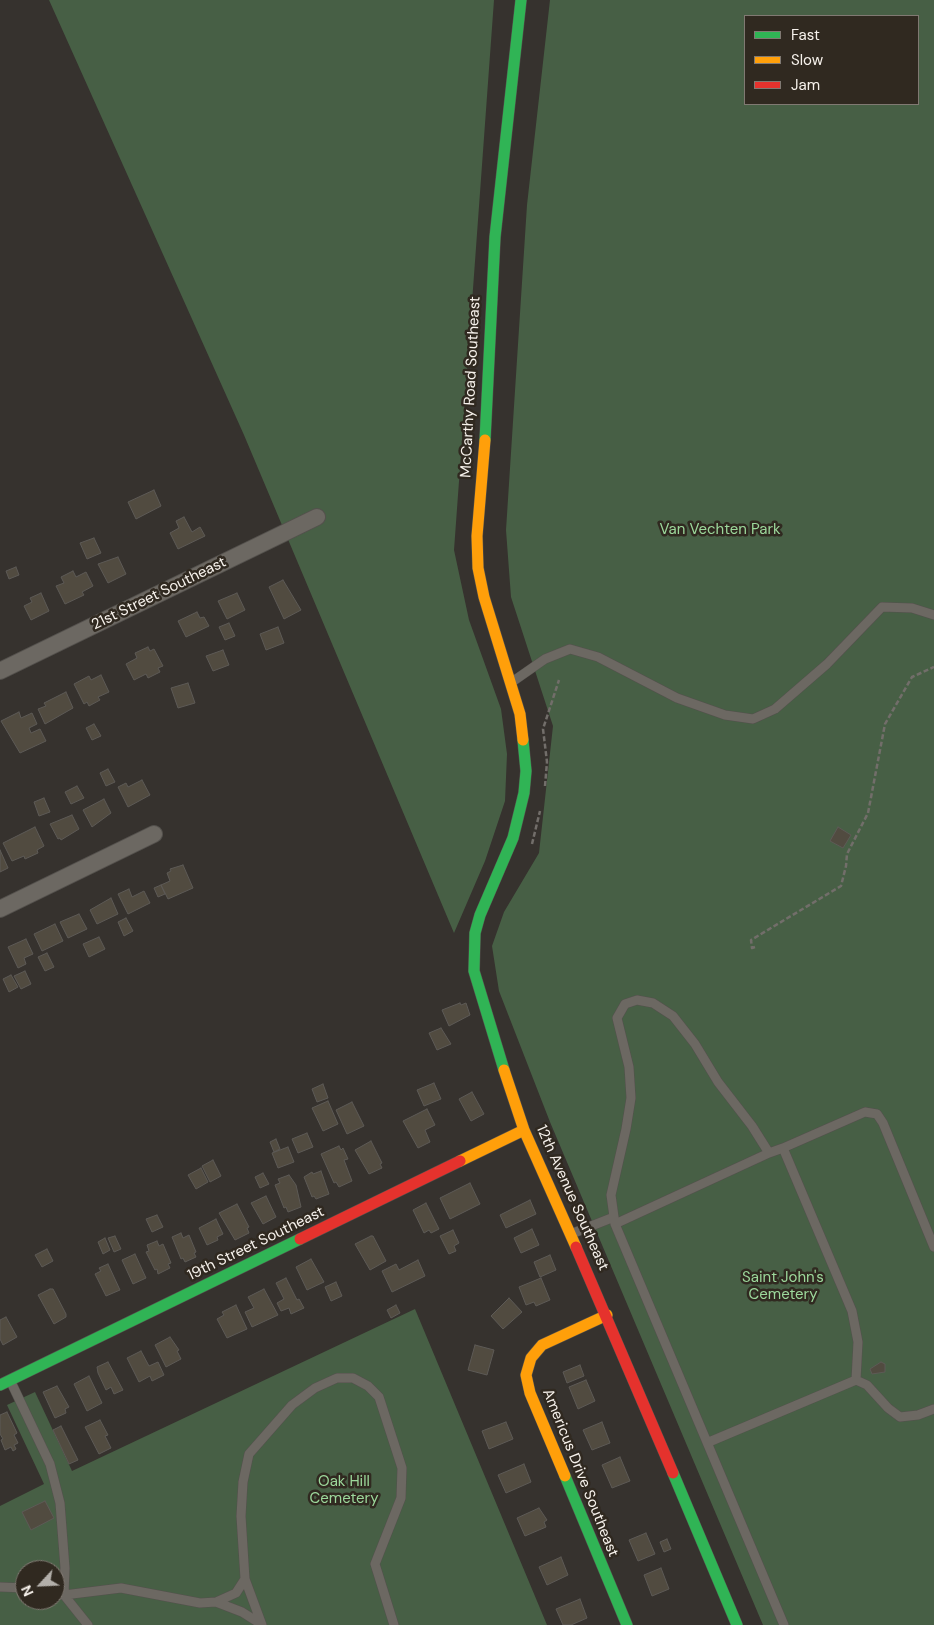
<!DOCTYPE html>
<html>
<head>
<meta charset="utf-8">
<style>
	body { margin:0 }
	#map { position:relative; width:934px; height:1625px; overflow:hidden; background:#36322e; font-family:"DM Sans",sans-serif }
	canvas { display:block }
	.legend { position:absolute; left:744px; top:15px; width:175px; height:90px; box-sizing:border-box; background:#302920; border:1px solid #807972; margin:0; padding:6px 9px; list-style:none; font-size:15px; color:#f7f2ec }
	.legend li { display:flex; align-items:center; gap:10px; height:25px }
	.legend b { width:25px; border:1px solid #807972 }
	.north { position:absolute; left:15px; top:1560px; width:50px; height:50px; box-sizing:border-box; background:#302920; border:1px solid #807972; border-radius:50%; rotate:245deg; font-size:14px; font-weight:700; line-height:20px; text-align:center; color:#f7f2ec }
	.north::after { content:''; display:block; margin:auto; width:18px; height:22px; background:#b3afaa; clip-path:polygon(50% 0,100% 100%,50% 72%,0 100%) }
</style>
</head>
<body>
<div id="map">
<canvas width="934" height="1625"></canvas>
<ul class="legend">
<li><b style="height:6px;background:#30b455"></b>Fast</li>
<li><b style="height:6px;background:#ff9f0a"></b>Slow</li>
<li><b style="height:6px;background:#e5322d"></b>Jam</li>
</ul>
<div class="north">N</div>
</div>
<script>
const c = document.querySelector('canvas').getContext('2d');
c.lineJoin = 'round';
function fill(path, color) { c.fillStyle = color; c.fill(path, 'evenodd'); }
const toPath = rows => new Path2D(rows.map(r => 'M' + r).join(''));
function trace(path, color, width, dash) { c.strokeStyle = color; c.lineWidth = width; c.lineCap = dash ? 'butt' : 'round'; c.setLineDash(dash || []); c.stroke(path); }
function drawText(font, color, halo, rows, align = 'center') {
  c.font = font + ' "DM Sans",sans-serif'; c.lineWidth = 5; c.setLineDash([]); c.textBaseline = 'middle'; c.strokeStyle = halo; c.fillStyle = color; for (const [text, x, y, turn = 0] of rows) {
    c.save(); c.translate(x, y); c.rotate((+turn || 0) * Math.PI / 180); c.textAlign = isNaN(turn) ? turn : align; if (halo) c.strokeText(text, 0, 0); c.fillText(text, 0, 0); c.restore();
  }
}
fill(toPath([
	[49,0,494,0,454,550,469,620,501,709,507,754,505,801,485,861,454,933,244,435],
	[550,0,934,0,934,1625,763,1625,550,1122,499,991,492,946,504,912,539,853,553,726,511,597,506,530,527,205],
	[745,16,918,16,918,104,745,104],
	[415,1309,547,1625,0,1625,0,1506,44,1484,7,1405,35,1392,72,1471],
	[25,1570,55,1570,55,1600,25,1600]
]), '#475f45');
const building = toPath([
	[154,490,161,506,136,519,128,502,154,490],
	[184,517,192,532,200,527,205,536,178,549,170,533,179,528,176,521,184,517],
	[94,538,101,553,87,559,80,543,94,538],
	[118,557,126,574,108,583,98,564,118,557],
	[16,567,19,575,9,579,6,571,16,567],
	[73,571,76,577,86,572,93,586,82,592,84,595,65,604,56,586,64,583,61,577,73,571],
	[283,580,301,610,284,619,269,587,283,580],
	[41,593,49,611,31,620,24,606,32,602,30,598,41,593],
	[237,593,245,610,227,619,218,601,237,593],
	[197,612,200,618,204,617,209,626,186,637,178,621,197,612],
	[229,623,235,636,225,640,219,627,229,623],
	[278,627,284,643,266,650,260,634,278,627],
	[148,647,150,651,154,649,163,666,158,668,160,672,148,678,146,674,134,680,126,664,137,658,135,653,148,647],
	[223,650,229,665,213,671,206,656,223,650],
	[101,675,109,692,98,697,100,700,89,706,87,702,84,704,74,684,89,676,91,680,101,675],
	[188,683,195,703,178,708,171,688,188,683],
	[66,692,73,708,45,724,38,709,46,706,44,703,66,692],
	[19,712,21,718,32,713,37,724,29,728,31,733,40,729,46,741,20,753,1,721,19,712],
	[94,724,101,736,92,740,86,728,94,724],
	[108,769,115,782,106,786,100,773,108,769],
	[142,780,150,795,128,807,118,787,126,783,128,787,142,780],
	[77,786,84,798,71,804,65,792,77,786],
	[44,798,50,812,39,816,34,802,44,798],
	[104,799,111,813,92,827,83,810,104,799],
	[72,815,79,829,61,840,60,838,58,839,50,824,72,815],
	[35,827,44,846,37,850,38,853,25,859,24,856,12,861,3,843,35,827],
	[838,827,851,835,843,848,830,841,838,827],
	[0,850,8,868,0,872,0,850],
	[183,865,193,888,168,899,161,885,170,881,167,873,171,871,170,869,183,865],
	[161,885,165,894,158,897,154,888,161,885],
	[129,889,132,897,144,891,150,903,128,914,118,894,129,889],
	[111,898,118,914,97,924,90,910,111,898],
	[79,914,87,929,68,938,60,922,79,914],
	[126,918,133,931,124,936,118,922,126,918],
	[55,924,63,941,42,951,34,934,55,924],
	[99,937,105,949,89,957,83,944,99,937],
	[26,939,33,954,24,958,26,964,18,968,8,947,26,939],
	[47,953,54,967,45,971,38,957,47,953],
	[25,971,31,984,21,989,14,976,25,971],
	[11,975,18,987,9,992,3,979,11,975],
	[460,1003,461,1005,466,1003,470,1015,449,1026,442,1010,460,1003],
	[441,1028,451,1044,437,1050,429,1033,441,1028],
	[434,1083,441,1099,424,1106,417,1090,434,1083],
	[323,1084,328,1098,317,1102,312,1089,323,1084],
	[472,1092,484,1114,471,1121,459,1099,472,1092],
	[328,1101,338,1124,323,1131,312,1108,328,1101],
	[352,1102,364,1126,347,1134,336,1110,352,1102],
	[427,1109,435,1125,425,1130,430,1142,418,1148,403,1121,427,1109],
	[307,1133,313,1147,298,1153,292,1139,307,1133],
	[276,1139,280,1149,274,1152,270,1142,276,1139],
	[371,1141,382,1163,380,1164,382,1168,369,1174,355,1150,371,1141],
	[339,1146,341,1150,343,1148,348,1159,344,1160,352,1181,339,1187,336,1182,334,1183,321,1154,339,1146],
	[288,1147,294,1162,278,1168,272,1153,288,1147],
	[213,1160,221,1176,210,1182,202,1166,213,1160],
	[201,1168,208,1182,196,1189,188,1175,201,1168],
	[321,1171,329,1194,316,1199,314,1196,312,1197,304,1177,312,1172,313,1174,321,1171],
	[263,1173,269,1184,260,1188,255,1177,263,1173],
	[289,1175,296,1185,301,1207,288,1212,286,1207,284,1208,275,1185,280,1183,278,1179,289,1175],
	[470,1183,480,1204,450,1219,440,1198,470,1183],
	[266,1196,276,1217,263,1224,251,1203,266,1196],
	[530,1200,536,1214,506,1228,500,1215,530,1200],
	[426,1203,439,1229,431,1233,429,1230,424,1233,413,1210,426,1203],
	[237,1204,249,1227,247,1228,249,1233,235,1240,219,1213,237,1204],
	[157,1215,163,1227,152,1232,146,1219,157,1215],
	[216,1219,223,1234,217,1237,218,1240,207,1245,199,1228,216,1219],
	[532,1229,539,1245,521,1253,514,1238,532,1229],
	[453,1230,459,1243,454,1246,456,1251,449,1254,440,1236,453,1230],
	[181,1233,183,1238,189,1235,196,1252,194,1253,196,1257,185,1262,183,1258,181,1259,172,1237,181,1233],
	[115,1236,121,1249,114,1252,108,1238,115,1236],
	[371,1236,373,1236,386,1261,370,1270,355,1244,371,1236],
	[105,1238,110,1250,103,1254,98,1242,105,1238],
	[157,1241,159,1246,163,1244,171,1263,168,1264,170,1268,158,1274,157,1269,155,1270,146,1252,149,1251,147,1245,157,1241],
	[47,1249,53,1261,42,1267,35,1255,47,1249],
	[135,1254,146,1278,133,1284,122,1260,135,1254],
	[550,1255,556,1270,540,1277,534,1262,550,1255],
	[311,1259,324,1282,307,1290,296,1267,311,1259],
	[418,1260,425,1276,392,1292,382,1271,396,1264,399,1270,418,1260],
	[108,1264,120,1290,106,1296,95,1274,101,1271,99,1268,108,1264],
	[286,1278,297,1300,299,1299,304,1308,291,1314,289,1308,281,1311,277,1303,284,1299,276,1283,286,1278],
	[541,1278,550,1300,536,1306,534,1302,526,1305,519,1287,541,1278],
	[336,1282,342,1296,331,1301,325,1287,336,1282],
	[50,1289,53,1289,66,1314,66,1317,54,1324,38,1295,50,1289],
	[264,1289,278,1315,252,1327,245,1312,254,1308,248,1297,264,1289],
	[509,1298,522,1312,503,1329,491,1316,509,1298],
	[236,1305,247,1329,227,1338,217,1319,224,1315,222,1312,236,1305],
	[396,1305,400,1313,391,1318,387,1310,396,1305],
	[6,1317,17,1337,3,1345,0,1339,0,1320,6,1317],
	[170,1337,179,1350,177,1351,181,1359,166,1367,155,1345,170,1337],
	[475,1345,494,1350,487,1375,468,1370,475,1345],
	[141,1351,149,1366,158,1362,164,1375,152,1381,150,1376,139,1382,127,1358,141,1351],
	[108,1362,123,1390,114,1394,111,1387,106,1390,98,1373,97,1367,108,1362],
	[881,1362,885,1364,885,1372,872,1374,870,1369,881,1362],
	[580,1365,584,1376,567,1383,563,1372,580,1365],
	[89,1376,102,1403,87,1411,74,1384,89,1376],
	[586,1380,595,1401,578,1409,569,1387,586,1380],
	[57,1386,69,1407,65,1409,66,1413,55,1418,43,1392,57,1386],
	[7,1412,17,1433,14,1435,18,1443,14,1445,16,1449,13,1451,11,1447,5,1450,1,1440,3,1439,0,1434,0,1415,7,1412],
	[100,1420,108,1435,105,1436,111,1448,99,1454,85,1427,100,1420],
	[506,1422,513,1439,489,1449,482,1431,506,1422],
	[602,1422,610,1443,592,1450,583,1430,602,1422],
	[61,1426,78,1460,69,1464,53,1430,61,1426],
	[620,1457,630,1481,612,1488,602,1465,620,1457],
	[524,1464,531,1482,506,1493,498,1475,524,1464],
	[45,1501,54,1518,31,1530,22,1512,45,1501],
	[539,1508,547,1520,544,1522,546,1527,525,1536,517,1518,539,1508],
	[646,1533,655,1554,638,1561,629,1540,646,1533],
	[667,1539,671,1549,664,1552,660,1542,667,1539],
	[561,1557,568,1575,547,1585,539,1567,561,1557],
	[661,1568,669,1589,652,1596,644,1575,661,1568],
	[580,1599,587,1618,571,1625,563,1625,556,1609,580,1599]
]);
fill(building, '#514b40');
trace(building, '#5d5a56', 1);
const lane = toPath([
	[512,682,545,659,570,649,598,657,677,698,725,715,753,719,775,709,827,664,882,607,912,608,934,615],
	[783,1148,769,1153,752,1126,718,1082,695,1044,673,1016,653,1003,637,1000,625,1004,617,1018,629,1067,631,1098,626,1129,611,1195,615,1224,784,1625],
	[615,1224,769,1153],
	[571,1234,614,1217],
	[10,1380,50,1464,60,1503,65,1568,64,1595,88,1625],
	[856,1380,867,1385,888,1408,900,1417,918,1415,934,1409],
	[709,1442,856,1380,858,1342,852,1311,783,1148,865,1112,877,1114,883,1123,934,1247],
	[0,1587,25,1588],
	[55,1594,64,1595,121,1588,200,1603,216,1602,242,1612,261,1624],
	[216,1602,236,1593,245,1579],
	[262,1625,245,1579,241,1516,243,1482,249,1454,292,1405,315,1388,337,1378,353,1378,368,1386,379,1397,402,1468,401,1498,375,1564,394,1625]
]);
const street = toPath([
	[0,671,317,517],
	[0,909,154,834]
]);
const fast = toPath([
	[485,440,495,237,521,0],
	[504,1070,474,971,475,933,480,915,513,838,524,793,526,771,523,740],
	[0,1385,300,1239],
	[673,1473,737,1625],
	[565,1476,627,1625]
]);
const slow = toPath([
	[485,440,477,536,478,568,484,597,520,714,523,740],
	[504,1070,524,1130,576,1247],
	[460,1161,524,1130],
	[565,1476,530,1393,526,1375,531,1358,542,1345,607,1315]
]);
const jam = toPath([
	[300,1239,460,1161],
	[576,1247,673,1473]
]);
trace(lane, '#54514d', 10);
trace(street, '#54514d', 18);
trace(fast, '#54514d', 12);
trace(slow, '#54514d', 12);
trace(jam, '#54514d', 12);
trace(toPath([
	[545,786,547,762,543,729,559,680],
	[532,844,540,811],
	[755,947,752,948,751,940,841,886,846,866,847,854,868,813,885,724,912,677,934,667]
]), '#726e6a', 2.5, [5, 2.5]);
trace(lane, '#6c6862', 9);
trace(street, '#6c6862', 16);
trace(fast, '#30b455', 11);
trace(slow, '#ff9f0a', 11);
trace(jam, '#e5322d', 11);
drawText('15px', '#f7f2ec', '#302920', [
	["McCarthy Road Southeast",471,387,-87],
	["21st Street Southeast",159,594,-26],
	["12th Avenue Southeast",572,1198,66],
	["19th Street Southeast",256,1244,-26],
	["Americus Drive Southeast",580,1473,68]
]);
drawText('15px', '#9cd89b', '#302920', [
	["Van Vechten Park",720,530],
	["Saint John's",783,1278],
	["Cemetery",783,1295],
	["Oak Hill",344,1482],
	["Cemetery",344,1499]
]);
</script>
</body>
</html>
